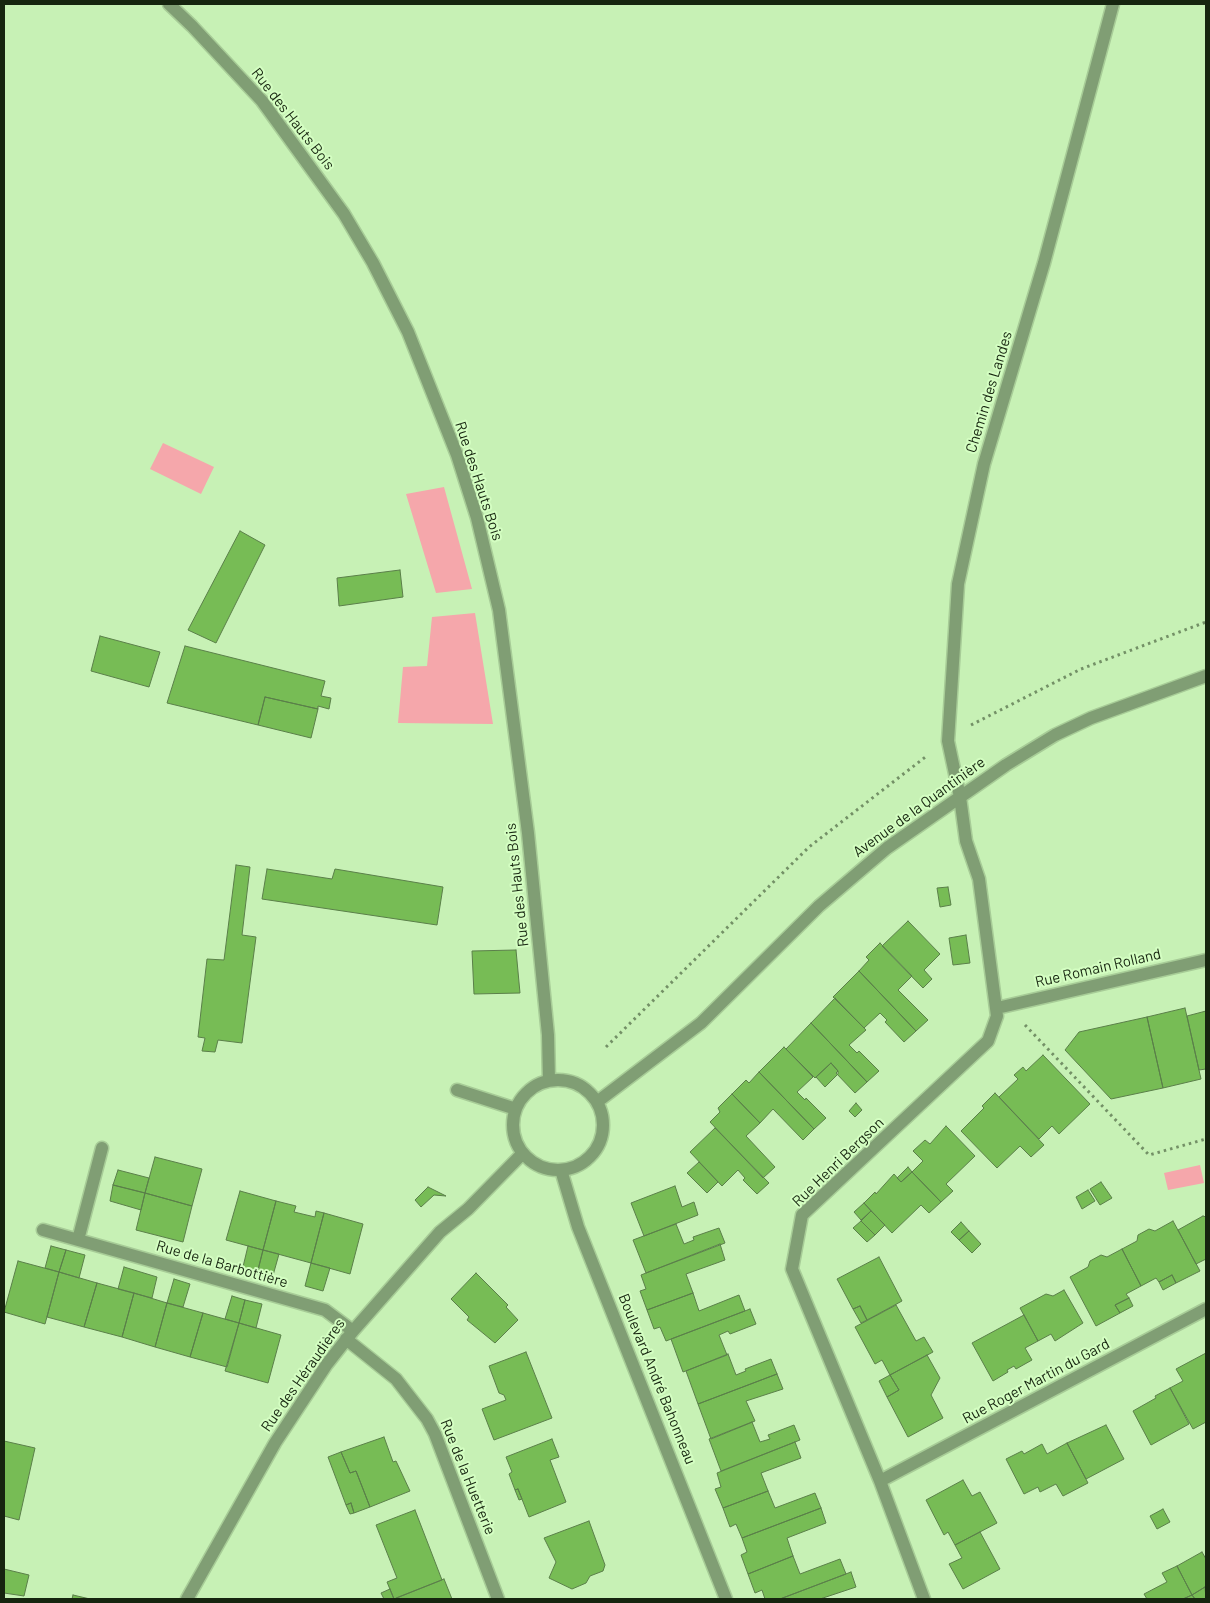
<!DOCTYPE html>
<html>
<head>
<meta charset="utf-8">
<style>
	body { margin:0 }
	#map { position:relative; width:1210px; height:1603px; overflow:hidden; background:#c7f1b5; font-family:Barlow,sans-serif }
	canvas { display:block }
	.frame { position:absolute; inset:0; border:5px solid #16250f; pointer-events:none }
</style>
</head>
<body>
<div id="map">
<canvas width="1210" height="1603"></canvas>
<div class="frame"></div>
</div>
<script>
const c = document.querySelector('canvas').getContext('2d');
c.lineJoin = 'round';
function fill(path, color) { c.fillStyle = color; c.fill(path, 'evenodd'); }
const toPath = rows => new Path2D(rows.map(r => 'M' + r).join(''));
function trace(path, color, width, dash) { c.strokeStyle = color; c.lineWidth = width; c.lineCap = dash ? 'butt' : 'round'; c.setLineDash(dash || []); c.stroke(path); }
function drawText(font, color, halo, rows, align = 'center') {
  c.font = font + ' Barlow,sans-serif'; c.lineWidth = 4; c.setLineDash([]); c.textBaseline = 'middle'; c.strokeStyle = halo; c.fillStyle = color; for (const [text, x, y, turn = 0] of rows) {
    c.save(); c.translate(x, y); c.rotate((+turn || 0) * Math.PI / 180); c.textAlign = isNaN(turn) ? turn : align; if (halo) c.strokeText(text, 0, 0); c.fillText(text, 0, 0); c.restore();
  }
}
fill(toPath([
	[163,443,214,467,201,494,150,469],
	[444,487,472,589,436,593,406,494],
	[475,613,493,724,398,723,403,667,427,666,432,617],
	[1200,1165,1204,1183,1168,1190,1164,1173]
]), '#f5a7ab');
const building = toPath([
	[240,531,265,545,216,643,188,630,240,531],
	[400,570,403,597,339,606,337,578,400,570],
	[100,636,160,652,149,687,91,671,100,636],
	[185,646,325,681,321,696,331,698,329,709,318,706,318,709,265,697,258,725,167,703,185,646],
	[265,697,318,709,311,738,258,725,265,697],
	[236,865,250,867,242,935,256,937,242,1043,218,1040,215,1052,202,1051,205,1038,198,1037,207,959,224,960,236,865],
	[267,869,332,879,335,869,443,887,437,925,262,899,267,869],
	[948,887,951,905,940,907,937,888,948,887],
	[908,921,940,954,924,970,932,979,923,988,882,946,908,921],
	[966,935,970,963,953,965,949,938,966,935],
	[880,943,912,976,898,990,928,1020,916,1031,859,971,869,960,866,957,880,943],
	[516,950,520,993,474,994,472,951,516,950],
	[859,971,916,1031,904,1042,885,1022,887,1020,880,1013,864,1028,833,997,859,971],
	[835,998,866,1030,849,1045,857,1053,859,1051,879,1071,867,1082,811,1023,835,998],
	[1185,1008,1201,1079,1163,1088,1147,1017,1185,1008],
	[1206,1011,1206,1069,1199,1070,1187,1016,1206,1011],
	[1147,1017,1163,1088,1111,1099,1065,1050,1079,1032,1147,1017],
	[811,1023,867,1082,855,1093,836,1073,838,1071,831,1063,815,1078,786,1049,811,1023],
	[784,1047,813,1077,797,1092,805,1100,806,1098,826,1118,814,1129,759,1072,784,1047],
	[1043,1055,1090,1104,1059,1134,1052,1126,1039,1139,999,1097,1018,1079,1014,1075,1023,1067,1026,1071,1043,1055],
	[831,1063,838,1071,838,1074,825,1087,816,1077,831,1063],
	[759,1072,814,1129,803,1140,773,1109,760,1123,732,1094,746,1080,749,1083,759,1072],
	[995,1093,1044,1145,1031,1157,1020,1146,997,1168,961,1131,984,1108,982,1106,995,1093],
	[732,1094,760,1123,746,1136,775,1167,763,1178,710,1122,720,1112,718,1108,732,1094],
	[856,1103,862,1110,855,1117,849,1111,856,1103],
	[946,1126,975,1156,946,1184,953,1191,941,1202,912,1172,923,1161,913,1151,925,1140,930,1144,946,1126],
	[715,1128,769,1183,757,1194,743,1180,745,1178,738,1170,722,1186,690,1152,715,1128],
	[155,1157,202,1169,192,1206,145,1193,155,1157],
	[699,1162,718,1182,707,1193,687,1173,699,1162],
	[908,1167,912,1172,901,1182,897,1178,908,1167],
	[118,1170,149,1178,145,1193,113,1185,118,1170],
	[912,1172,941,1202,929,1213,921,1205,892,1233,864,1203,875,1192,876,1194,894,1174,901,1182,912,1172],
	[1101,1182,1112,1198,1100,1205,1090,1189,1101,1182],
	[113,1185,145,1193,141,1210,110,1201,113,1185],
	[675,1186,682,1207,694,1202,698,1215,644,1236,631,1203,675,1186],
	[428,1187,446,1196,434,1195,421,1207,415,1200,428,1187],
	[1088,1190,1095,1201,1082,1209,1076,1197,1088,1190],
	[240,1191,276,1201,263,1250,226,1240,240,1191],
	[145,1193,192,1206,183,1242,136,1230,145,1193],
	[276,1201,296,1206,294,1212,315,1217,316,1211,324,1213,311,1263,263,1250,276,1201],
	[864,1203,871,1211,861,1220,854,1212,864,1203],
	[871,1211,885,1225,875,1235,861,1221,871,1211],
	[324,1213,363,1224,350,1274,311,1263,324,1213],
	[1203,1216,1206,1217,1206,1259,1196,1264,1178,1230,1203,1216],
	[861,1221,875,1235,867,1242,853,1228,861,1221],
	[1173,1221,1200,1271,1176,1283,1172,1275,1159,1282,1156,1278,1141,1286,1122,1249,1137,1241,1138,1235,1149,1229,1155,1231,1173,1221],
	[961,1222,969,1231,959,1240,951,1232,961,1222],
	[676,1224,684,1244,694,1240,693,1237,719,1228,725,1243,646,1273,633,1240,676,1224],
	[969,1231,981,1244,972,1253,959,1240,969,1231],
	[720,1244,725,1260,686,1274,693,1293,647,1310,640,1291,646,1289,641,1275,720,1244],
	[51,1246,66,1250,59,1272,45,1268,51,1246],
	[248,1246,263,1250,257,1274,242,1271,248,1246],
	[1122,1249,1141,1286,1126,1294,1129,1298,1115,1305,1120,1313,1096,1326,1070,1277,1088,1267,1090,1261,1101,1255,1107,1257,1122,1249],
	[66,1250,85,1255,79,1278,59,1272,66,1250],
	[263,1250,279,1254,272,1279,257,1274,263,1250],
	[879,1257,902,1301,867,1320,860,1306,853,1309,837,1279,879,1257],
	[18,1261,59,1272,45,1324,4,1312,18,1261],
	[311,1263,330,1268,323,1291,305,1286,311,1263],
	[124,1267,157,1277,152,1298,118,1289,124,1267],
	[59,1272,97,1283,84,1327,47,1317,59,1272],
	[476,1273,508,1305,506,1307,518,1320,495,1343,467,1320,469,1317,451,1299,476,1273],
	[1172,1275,1176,1283,1163,1290,1159,1282,1172,1275],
	[174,1279,190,1284,183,1307,167,1303,174,1279],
	[97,1283,134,1293,122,1337,84,1327,97,1283],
	[1064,1290,1083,1323,1055,1341,1051,1334,1038,1341,1020,1308,1046,1294,1053,1296,1064,1290],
	[134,1293,167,1303,155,1347,122,1337,134,1293],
	[693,1293,699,1311,739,1295,745,1311,666,1341,660,1327,654,1329,647,1310,693,1293],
	[232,1296,245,1300,239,1323,225,1319,232,1296],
	[1129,1298,1133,1306,1120,1313,1115,1305,1129,1298],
	[245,1300,262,1304,256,1328,239,1323,245,1300],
	[167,1303,203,1313,190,1357,155,1347,167,1303],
	[896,1305,916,1341,924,1337,933,1352,890,1375,882,1360,875,1364,855,1327,896,1305],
	[860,1306,867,1320,861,1323,853,1309,860,1306],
	[750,1309,756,1324,730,1334,728,1331,719,1335,727,1355,683,1372,671,1339,750,1309],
	[203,1313,239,1323,227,1367,190,1357,203,1313],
	[1024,1315,1038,1341,1025,1348,1032,1360,1016,1369,1014,1366,1007,1370,1008,1372,993,1381,972,1343,1024,1315],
	[239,1323,281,1335,268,1383,225,1371,239,1323],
	[526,1352,552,1418,494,1440,482,1409,506,1400,504,1395,499,1393,489,1366,526,1352],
	[1206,1353,1206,1422,1193,1429,1170,1388,1183,1381,1176,1369,1206,1353],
	[728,1354,736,1375,746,1371,745,1369,771,1359,777,1374,698,1404,686,1371,728,1354],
	[927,1355,940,1378,931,1395,943,1418,908,1437,887,1397,899,1390,890,1375,927,1355],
	[777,1374,783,1389,746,1401,755,1421,711,1439,698,1404,777,1374],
	[890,1375,899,1390,887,1397,879,1381,890,1375],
	[1170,1388,1189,1424,1151,1445,1133,1411,1156,1398,1155,1396,1170,1388],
	[752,1422,760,1442,770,1439,768,1435,794,1425,800,1440,721,1471,709,1439,752,1422],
	[1106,1425,1124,1459,1086,1479,1067,1443,1106,1425],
	[384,1437,393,1462,396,1461,410,1491,370,1507,356,1471,350,1473,341,1452,384,1437],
	[552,1439,559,1457,550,1460,566,1502,529,1517,518,1489,515,1490,509,1474,512,1472,506,1457,552,1439],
	[4,1441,35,1448,19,1520,4,1516,4,1441],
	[795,1442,801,1458,761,1473,768,1491,723,1508,715,1489,721,1487,717,1473,795,1442],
	[1067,1443,1088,1483,1063,1496,1056,1484,1040,1492,1038,1487,1024,1494,1006,1459,1022,1451,1024,1454,1042,1444,1047,1454,1067,1443],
	[341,1452,350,1473,356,1471,370,1507,354,1513,351,1503,346,1505,328,1457,341,1452],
	[963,1480,972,1496,980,1492,997,1523,955,1545,948,1532,944,1535,926,1500,963,1480],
	[518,1489,522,1499,519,1500,515,1490,518,1489],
	[768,1491,775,1508,815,1493,821,1508,742,1538,736,1524,730,1527,723,1508,768,1491],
	[351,1503,354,1513,350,1514,346,1505,351,1503],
	[821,1508,826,1523,787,1538,793,1556,748,1574,741,1555,747,1552,742,1538,821,1508],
	[1163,1509,1170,1522,1157,1529,1150,1516,1163,1509],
	[415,1510,442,1580,394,1599,387,1582,397,1578,376,1525,415,1510],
	[589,1521,605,1565,603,1571,590,1576,586,1583,572,1589,549,1578,556,1562,544,1538,589,1521],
	[980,1532,1000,1569,963,1589,949,1564,962,1558,955,1545,980,1532],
	[1202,1552,1206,1559,1206,1589,1205,1587,1192,1595,1177,1566,1202,1552],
	[793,1556,800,1574,840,1559,846,1574,780,1599,765,1599,762,1590,755,1593,748,1574,793,1556],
	[1177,1566,1192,1595,1183,1599,1147,1599,1144,1594,1167,1582,1162,1573,1177,1566],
	[4,1569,29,1575,24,1596,4,1593,4,1569],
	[851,1572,856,1587,820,1599,780,1599,851,1572],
	[444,1579,452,1599,396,1599,396,1598,444,1579],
	[1205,1587,1206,1599,1195,1599,1192,1595,1205,1587],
	[390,1589,394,1599,384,1599,381,1593,390,1589],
	[73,1595,90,1599,72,1599,73,1595],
	[1192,1595,1195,1599,1183,1599,1192,1595]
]);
fill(building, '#77bc55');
trace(building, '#5a7f49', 1);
const minor = toPath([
	[169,4,192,26,262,101,344,214,373,263,408,332,457,455,477,518,499,610,528,833,548,1035,549,1081],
	[997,1008,1206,960],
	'513 1125a45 45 0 1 1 90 0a45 45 0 1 1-90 0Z',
	[457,1090,516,1109],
	[597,1102,701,1023,819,906,887,848,1006,765,1055,735,1091,718,1206,676],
	[561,1170,578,1227,726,1599],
	[43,1230,325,1310,353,1331],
	[78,1240,102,1148],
	[346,1339,396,1379,427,1419,435,1434,498,1599],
	[880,1481,1206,1309],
	[187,1599,275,1443,327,1364,353,1331,440,1232,468,1209,523,1153],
	[924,1599,880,1481,792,1269,802,1215,988,1041,997,1016,979,879,966,841,960,797,948,741,958,584,984,464,1044,263,1113,4]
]);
trace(minor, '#a7cc97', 15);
trace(toPath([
	[971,725,1081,669,1206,622],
	[1025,1025,1149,1155,1206,1139],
	[606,1047,809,847,928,755]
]), '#739066', 3, [2.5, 4]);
trace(minor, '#809e74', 12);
drawText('15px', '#16250f', '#d4fec2', [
	["Rue des Hauts Bois",293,119,52],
	["Chemin des Landes",989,392,-73],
	["Rue des Hauts Bois",479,481,72],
	["Avenue de la Quantinière",919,807,-36],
	["Rue des Hauts Bois",517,885,-96],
	["Rue Romain Rolland",1098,968,-13],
	["Rue Henri Bergson",838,1162,-44],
	["Rue de la Barbottière",222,1264,16],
	["Rue des Héraudières",303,1375,-55],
	["Boulevard André Bahonneau",657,1379,68],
	["Rue Roger Martin du Gard",1036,1381,-28],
	["Rue de la Huetterie",468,1477,68]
]);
</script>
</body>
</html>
